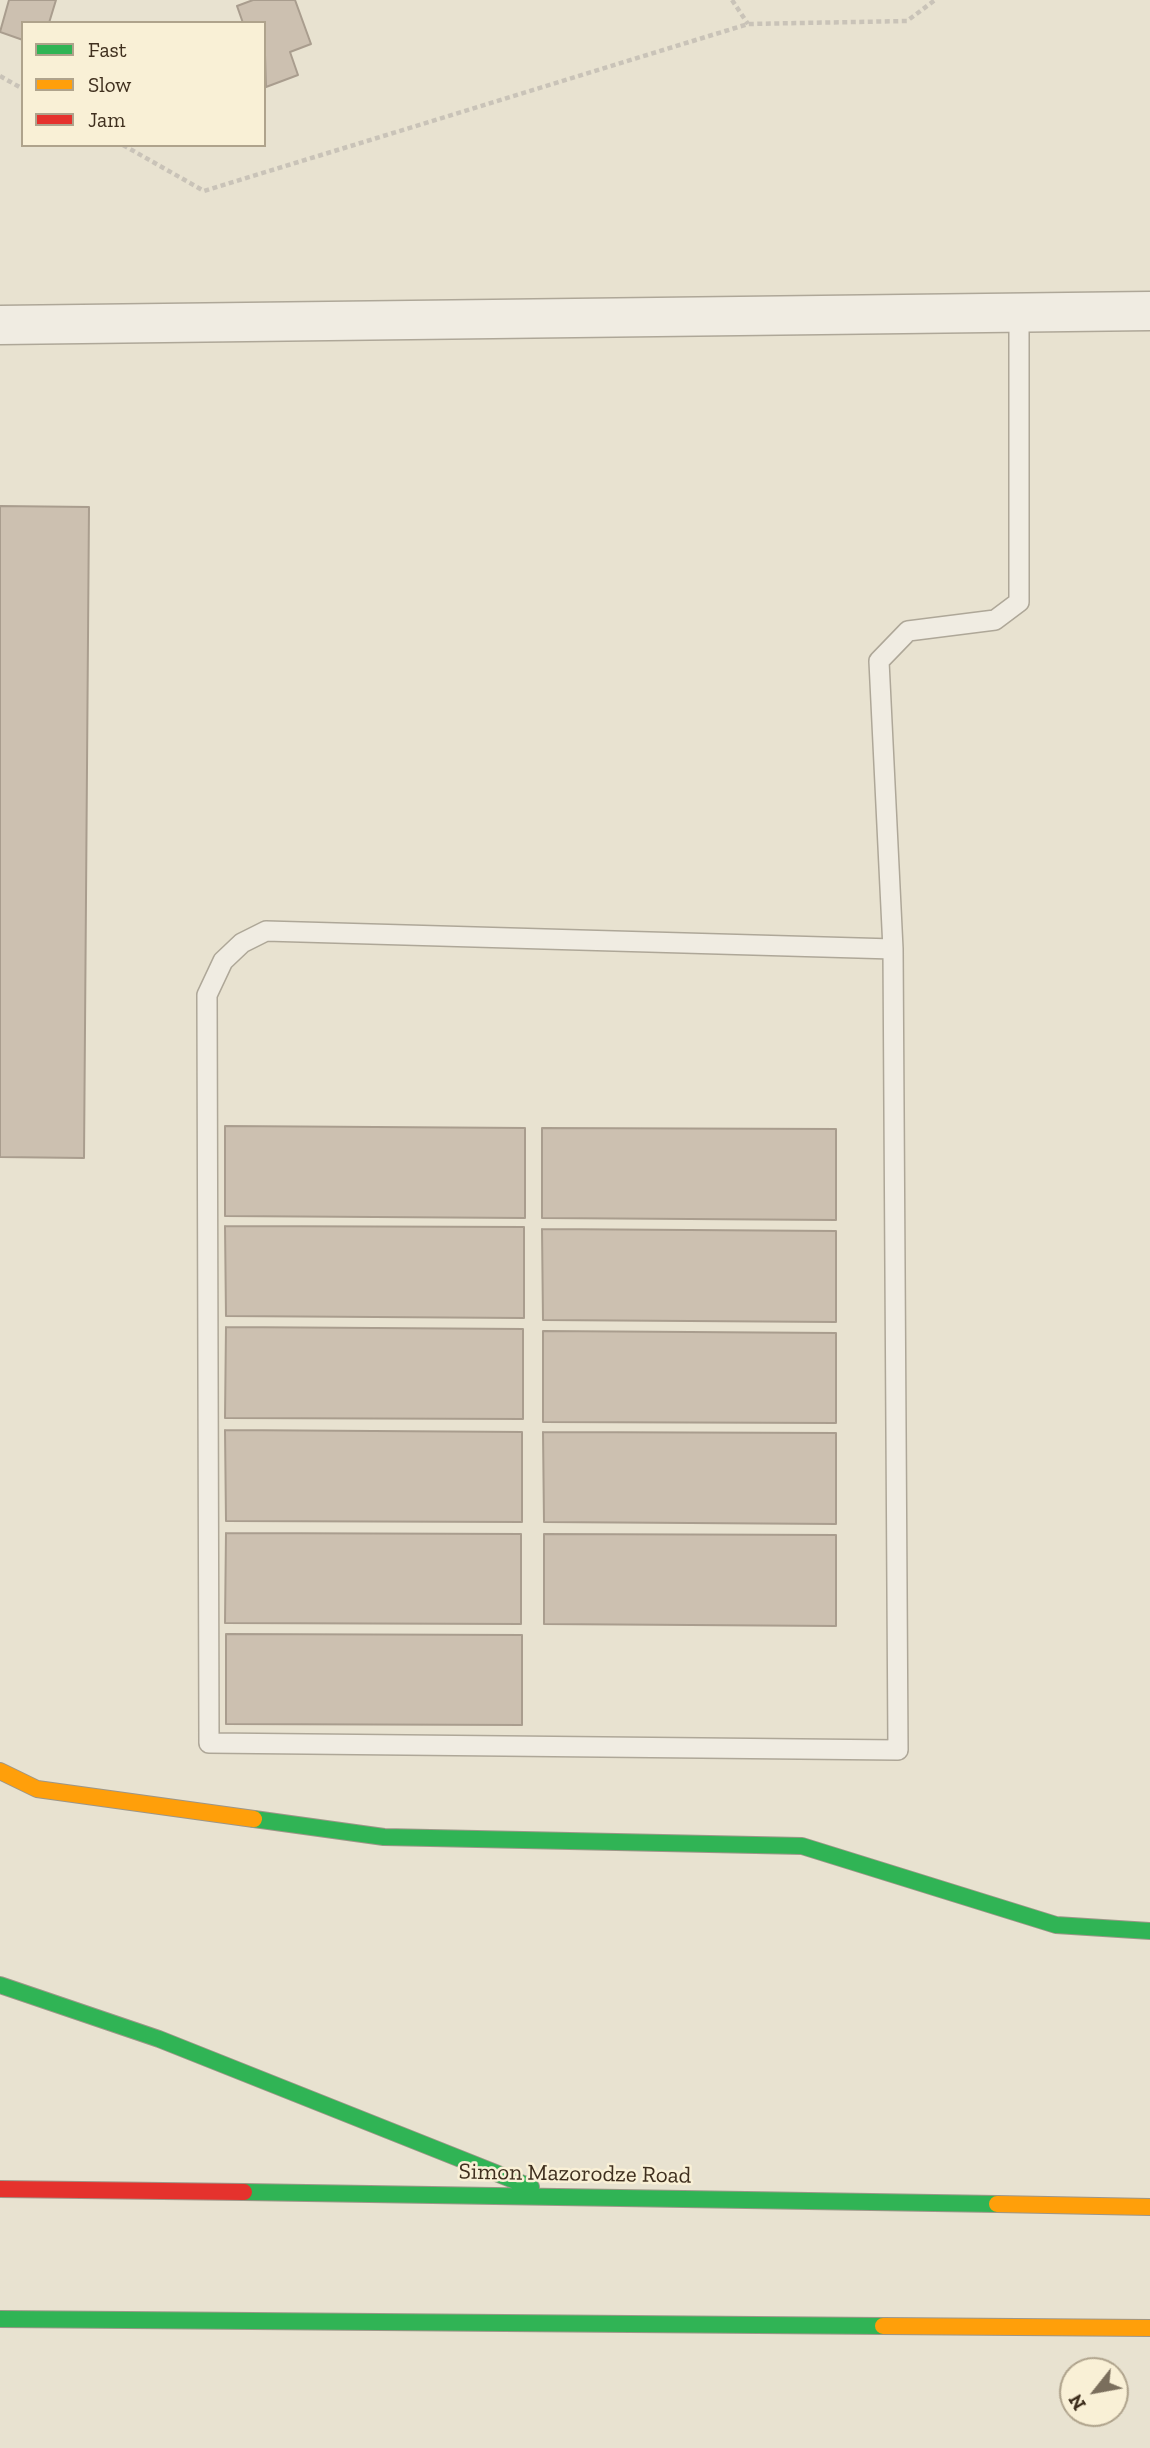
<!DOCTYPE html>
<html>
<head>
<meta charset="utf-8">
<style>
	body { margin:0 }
	#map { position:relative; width:1150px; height:2448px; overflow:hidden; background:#e8e2d0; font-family:"Zilla Slab",serif }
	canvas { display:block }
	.legend { position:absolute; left:21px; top:21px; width:245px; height:126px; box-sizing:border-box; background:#f9f0d6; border:2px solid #afa38c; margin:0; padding:9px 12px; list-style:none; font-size:21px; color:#3f2f1e }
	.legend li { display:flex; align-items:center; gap:14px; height:35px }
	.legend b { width:35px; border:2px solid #afa38c }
	.north { position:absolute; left:1059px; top:2357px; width:70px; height:70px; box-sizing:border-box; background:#f9f0d6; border:2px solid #afa38c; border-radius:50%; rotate:239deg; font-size:19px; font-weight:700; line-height:28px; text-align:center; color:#3f2f1e }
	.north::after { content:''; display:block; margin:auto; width:24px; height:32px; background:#7a6e5c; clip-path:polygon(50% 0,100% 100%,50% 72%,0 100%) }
</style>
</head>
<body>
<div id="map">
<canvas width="1150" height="2448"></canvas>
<ul class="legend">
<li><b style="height:9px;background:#30b455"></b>Fast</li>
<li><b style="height:9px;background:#ff9f0a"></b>Slow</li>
<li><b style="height:9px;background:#e5322d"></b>Jam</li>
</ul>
<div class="north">N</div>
</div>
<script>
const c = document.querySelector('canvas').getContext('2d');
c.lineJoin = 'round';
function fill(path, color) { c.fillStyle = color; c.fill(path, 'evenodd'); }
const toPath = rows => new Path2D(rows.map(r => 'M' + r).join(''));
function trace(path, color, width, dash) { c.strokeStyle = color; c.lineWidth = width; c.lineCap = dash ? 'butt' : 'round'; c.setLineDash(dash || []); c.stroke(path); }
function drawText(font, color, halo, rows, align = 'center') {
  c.font = font + ' "Zilla Slab",serif'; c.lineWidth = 5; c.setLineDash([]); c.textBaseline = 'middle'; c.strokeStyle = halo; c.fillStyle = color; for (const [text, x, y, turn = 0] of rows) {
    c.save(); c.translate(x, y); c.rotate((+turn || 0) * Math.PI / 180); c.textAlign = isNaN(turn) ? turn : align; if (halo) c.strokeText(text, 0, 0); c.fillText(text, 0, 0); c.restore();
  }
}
const building = toPath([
	[9,0,56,0,49,23,23,23,23,40,0,32,9,0],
	[253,0,295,0,311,44,290,52,298,75,266,87,264,23,243,23,237,6,253,0],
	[0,506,89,507,84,1158,0,1157,0,506],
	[225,1126,525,1128,525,1218,225,1216,225,1126],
	[542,1128,836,1129,836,1220,542,1218,542,1128],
	[225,1226,524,1227,524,1318,226,1316,225,1226],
	[542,1229,836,1231,836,1322,543,1320,542,1229],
	[226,1327,523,1329,523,1419,225,1418,226,1327],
	[543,1331,836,1333,836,1423,543,1422,543,1331],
	[225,1430,522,1432,522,1522,226,1521,225,1430],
	[543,1432,836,1433,836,1524,544,1522,543,1432],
	[226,1533,521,1534,521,1624,225,1623,226,1533],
	[544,1534,836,1535,836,1626,544,1624,544,1534],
	[226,1634,522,1635,522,1725,226,1724,226,1634]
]);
fill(building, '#ccc0b0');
trace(building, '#a99d8e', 2);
const lane = toPath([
	[893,949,266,931,242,943,223,961,207,995,209,1743,898,1750,893,949,879,661,908,631,995,620,1019,602,1019,312]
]);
const street = toPath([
	[0,325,1150,311]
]);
const fast = toPath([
	[254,1819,384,1837,802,1846,1056,1925,1150,1931],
	[0,1985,159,2039,531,2187],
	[244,2192,997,2204],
	[0,2319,883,2326]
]);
const slow = toPath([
	[0,1771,37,1789,254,1819],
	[997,2204,1150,2207],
	[883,2326,1150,2328]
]);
const jam = toPath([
	[0,2189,244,2192]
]);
trace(lane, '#aea798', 22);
trace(street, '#aea798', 41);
trace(fast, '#9d9688', 18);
trace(slow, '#9d9688', 18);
trace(jam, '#9d9688', 18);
trace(toPath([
	[732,0,748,24],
	[0,76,23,89],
	[123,145,204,191,748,24,907,21,935,0]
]), '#c9c3b8', 4.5, [5, 3.5]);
trace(lane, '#f0ece2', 19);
trace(street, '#f0ece2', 38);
trace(fast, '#30b455', 16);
trace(slow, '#ff9f0a', 16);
trace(jam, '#e5322d', 16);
drawText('23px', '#3f2f1e', '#f9f0d6', [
	["Simon Mazorodze Road",575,2174,1]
]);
</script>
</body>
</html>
